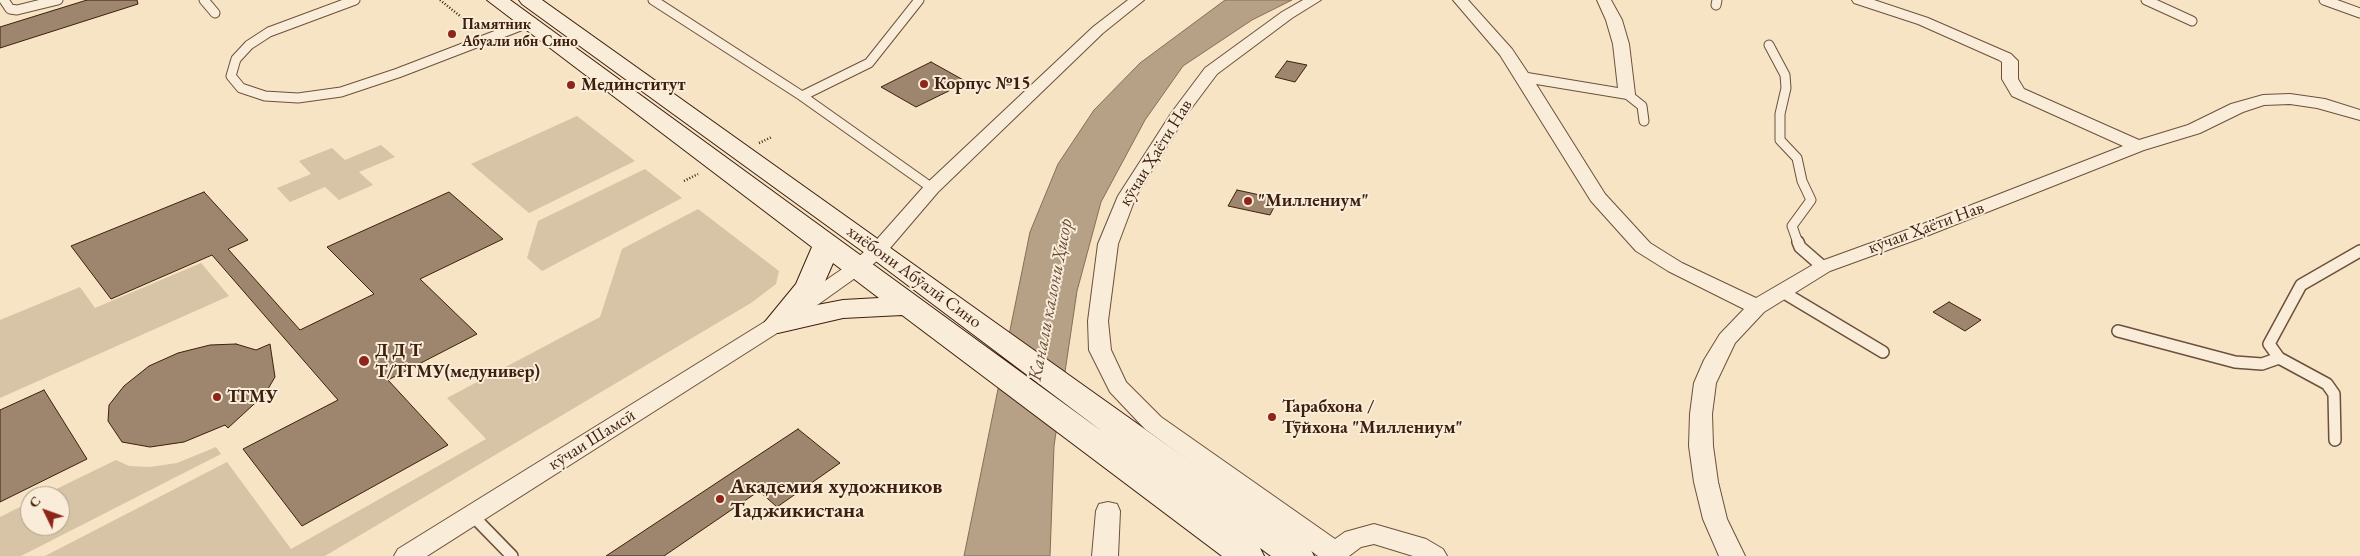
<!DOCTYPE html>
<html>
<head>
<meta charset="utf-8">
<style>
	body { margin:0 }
	#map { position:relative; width:2360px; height:556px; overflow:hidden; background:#f6e4c4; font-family:"EB Garamond",serif }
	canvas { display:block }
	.north { position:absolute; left:20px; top:486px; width:50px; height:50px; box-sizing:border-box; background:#f9edd9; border:1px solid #ae9b88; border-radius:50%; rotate:312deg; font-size:14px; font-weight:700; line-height:20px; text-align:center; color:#3e1f0e }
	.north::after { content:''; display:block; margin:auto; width:18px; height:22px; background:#8f2418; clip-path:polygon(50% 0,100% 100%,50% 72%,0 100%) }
</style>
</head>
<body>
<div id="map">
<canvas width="2360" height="556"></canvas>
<div class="north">С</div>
</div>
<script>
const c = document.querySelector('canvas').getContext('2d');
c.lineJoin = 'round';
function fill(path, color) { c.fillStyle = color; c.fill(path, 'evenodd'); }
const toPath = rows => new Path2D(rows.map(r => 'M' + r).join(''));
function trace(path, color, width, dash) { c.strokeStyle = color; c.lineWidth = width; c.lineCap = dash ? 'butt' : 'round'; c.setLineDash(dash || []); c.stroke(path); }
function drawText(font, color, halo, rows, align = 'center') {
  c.font = font + ' "EB Garamond",serif'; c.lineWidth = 4; c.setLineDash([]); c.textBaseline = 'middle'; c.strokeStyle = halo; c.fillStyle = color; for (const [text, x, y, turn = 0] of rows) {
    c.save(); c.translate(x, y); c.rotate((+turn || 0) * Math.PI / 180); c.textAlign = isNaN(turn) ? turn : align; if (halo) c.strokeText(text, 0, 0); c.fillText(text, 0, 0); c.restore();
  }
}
fill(toPath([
	[577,116,635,161,529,213,471,164],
	[381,145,395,157,359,172,373,185,339,200,325,187,290,202,277,188,311,174,299,161,332,148,345,160],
	[645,169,682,198,542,271,527,258,538,221],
	[698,209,779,271,776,284,751,303,325,556,45,556,227,462,291,549,486,439,447,398,600,317,622,249],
	[201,263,229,296,0,398,0,320,80,287,95,308],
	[216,447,221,454,21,556,0,556,0,517,30,502,30,526,60,526,60,496,42,496,116,460,129,466,150,467,177,463]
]), '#d7c3a5');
const water = toPath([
	[1225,0,1292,0,1252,20,1183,66,1145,120,1101,202,1077,291,1054,446,1050,556,964,556,1030,232,1058,164,1094,110,1140,63,1225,0]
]);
fill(water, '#b7a186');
trace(water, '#876d56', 1);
const building = toPath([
	[87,0,137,0,138,4,0,48,0,27,87,0],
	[1287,61,1307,65,1295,82,1275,77,1287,61],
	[931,62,967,82,916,107,881,87,931,62],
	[1237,190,1278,199,1270,215,1228,206,1237,190],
	[204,192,248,240,228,249,300,330,374,294,327,247,449,192,503,239,420,279,477,334,388,380,448,445,302,526,243,449,338,400,212,255,111,299,71,246,204,192],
	[1949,302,1981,320,1965,331,1933,312,1949,302],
	[236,344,256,350,270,344,275,377,265,394,228,428,225,425,184,442,150,447,122,442,108,421,109,405,124,386,149,366,178,353,210,345,236,344],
	[44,390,87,459,0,502,0,410,44,390],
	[798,429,840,463,777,507,759,491,664,556,606,556,798,429]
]);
fill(building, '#9e856d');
trace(building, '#3e1f0e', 1);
const laneFar1 = toPath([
	[4,0,10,9,17,10,58,0],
	[204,0,215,13],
	[355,0,269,32,249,45,236,59,231,76,241,88,265,96,298,98,341,92,398,73,528,23],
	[653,0,802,96,932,188],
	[2146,0,2192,21],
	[2324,0,2360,13],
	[1716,5,1717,0],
	[1769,45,1785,75,1786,88,1780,114,1780,140,1797,158,1802,181,1811,200,1792,226,1798,243],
	[1627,94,1642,106,1644,121],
	[802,96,869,63,919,0]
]);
const lane = toPath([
	[1798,242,1800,247,1823,267],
	[1781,291,1883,352],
	[2118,331,2235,362,2262,364,2279,358],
	[2335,440,2334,394,2327,384,2279,358,2269,344,2301,285,2360,251],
	[472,515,512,556]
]);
const street = toPath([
	[1128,0,1144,0,1103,33,938,192,885,254,865,271,785,328,427,556,394,556,398,549,771,318,851,263,871,246,926,184,1093,27,1128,0],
	[1303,0,1321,0,1292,18,1217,74,1187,114,1136,196,1118,244,1108,321,1111,350,1126,382,1161,417,1335,539,1345,532,1374,524,1426,539,1443,549,1447,556,1413,556,1374,544,1361,547,1349,556,1318,556,1145,429,1110,392,1089,350,1088,321,1098,244,1118,196,1172,112,1205,68,1282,12,1303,0],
	[1453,0,1468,0,1512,49,1528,73,1618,88,1613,44,1606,20,1597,0,1611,0,1622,20,1629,44,1635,94,1633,98,1627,99,1536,84,1605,194,1650,243,1682,263,1756,298,1816,263,1915,227,2123,146,2012,96,2002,79,2002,62,1999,60,1918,24,1854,3,1852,0,1874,0,1928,18,2011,54,2018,61,2018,79,2024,89,2139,140,2188,125,2231,104,2263,95,2290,94,2325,99,2360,110,2360,120,2317,108,2290,104,2264,105,2243,112,2200,133,2144,150,1929,235,1830,271,1764,312,1735,343,1716,383,1712,414,1713,446,1718,482,1727,519,1745,556,1719,556,1703,519,1694,482,1689,446,1690,414,1694,383,1704,360,1720,334,1744,309,1668,271,1636,251,1591,201,1500,55,1453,0],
	[1108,502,1117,504,1120,511,1118,556,1092,556,1096,511,1099,504,1108,502]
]);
const secondary = toPath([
	[487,0,510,0,1103,432,869,256,522,4,519,0,542,0,1309,546,1314,556,1271,556,1260,548,1264,556,1222,556,902,315,843,318,778,333,768,330,764,323,796,284,812,247,487,0],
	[833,263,879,298,843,300,807,307,822,288,833,263]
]);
trace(laneFar1, '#6c503c', 11);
trace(lane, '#6c503c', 14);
trace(street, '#6c503c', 2);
trace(secondary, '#3e1f0e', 2);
trace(toPath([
	[440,0,475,28],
	[759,143,772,137],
	[684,181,698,174]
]), '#3e1f0e', 2.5, [1, 2]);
trace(laneFar1, '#f9edd9', 9);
trace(lane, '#f9edd9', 11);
fill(street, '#f9edd9');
fill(secondary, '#f9edd9');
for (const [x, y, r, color] of [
	[452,34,5,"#8f2418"],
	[924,84,5,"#8f2418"],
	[571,85,5,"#8f2418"],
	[1248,201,5,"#8f2418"],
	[364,361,6,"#8f2418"],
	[217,397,5,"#8f2418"],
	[1272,417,5,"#8f2418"],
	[720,499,5,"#8f2418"]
]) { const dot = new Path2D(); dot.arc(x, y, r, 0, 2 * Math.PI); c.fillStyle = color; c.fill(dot); trace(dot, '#f9edd9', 2); }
drawText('bold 15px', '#3e1f0e', '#f9edd9', [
	["Памятник",462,25],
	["Абуали ибн Сино",462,42]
], 'left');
drawText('bold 18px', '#3e1f0e', '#f9edd9', [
	["Корпус №15",934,84],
	["Мединститут",581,85],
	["\"Миллениум\"",1258,201],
	["Д Д Т",375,351],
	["Т/ТГМУ(медунивер)",375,372],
	["ТГМУ",227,397],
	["Тарабхона /",1282,407],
	["Тӯйхона \"Миллениум\"",1282,428]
], 'left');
drawText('18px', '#3e1f0e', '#f9edd9', [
	["кӯчаи Ҳаёти Нав",1156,153,-58],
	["кӯчаи Ҳаёти Нав",1926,228,-20],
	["хиёбони Абӯалӣ Сино",914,277,36],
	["кӯчаи Шамсӣ",592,440,-32]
]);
drawText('italic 19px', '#684c38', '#f9edd9', [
	["Канали калони Ҳисор",1051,300,-79]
]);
drawText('bold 21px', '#3e1f0e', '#f9edd9', [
	["Академия художников",730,487],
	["Таджикистана",730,511]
], 'left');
</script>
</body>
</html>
